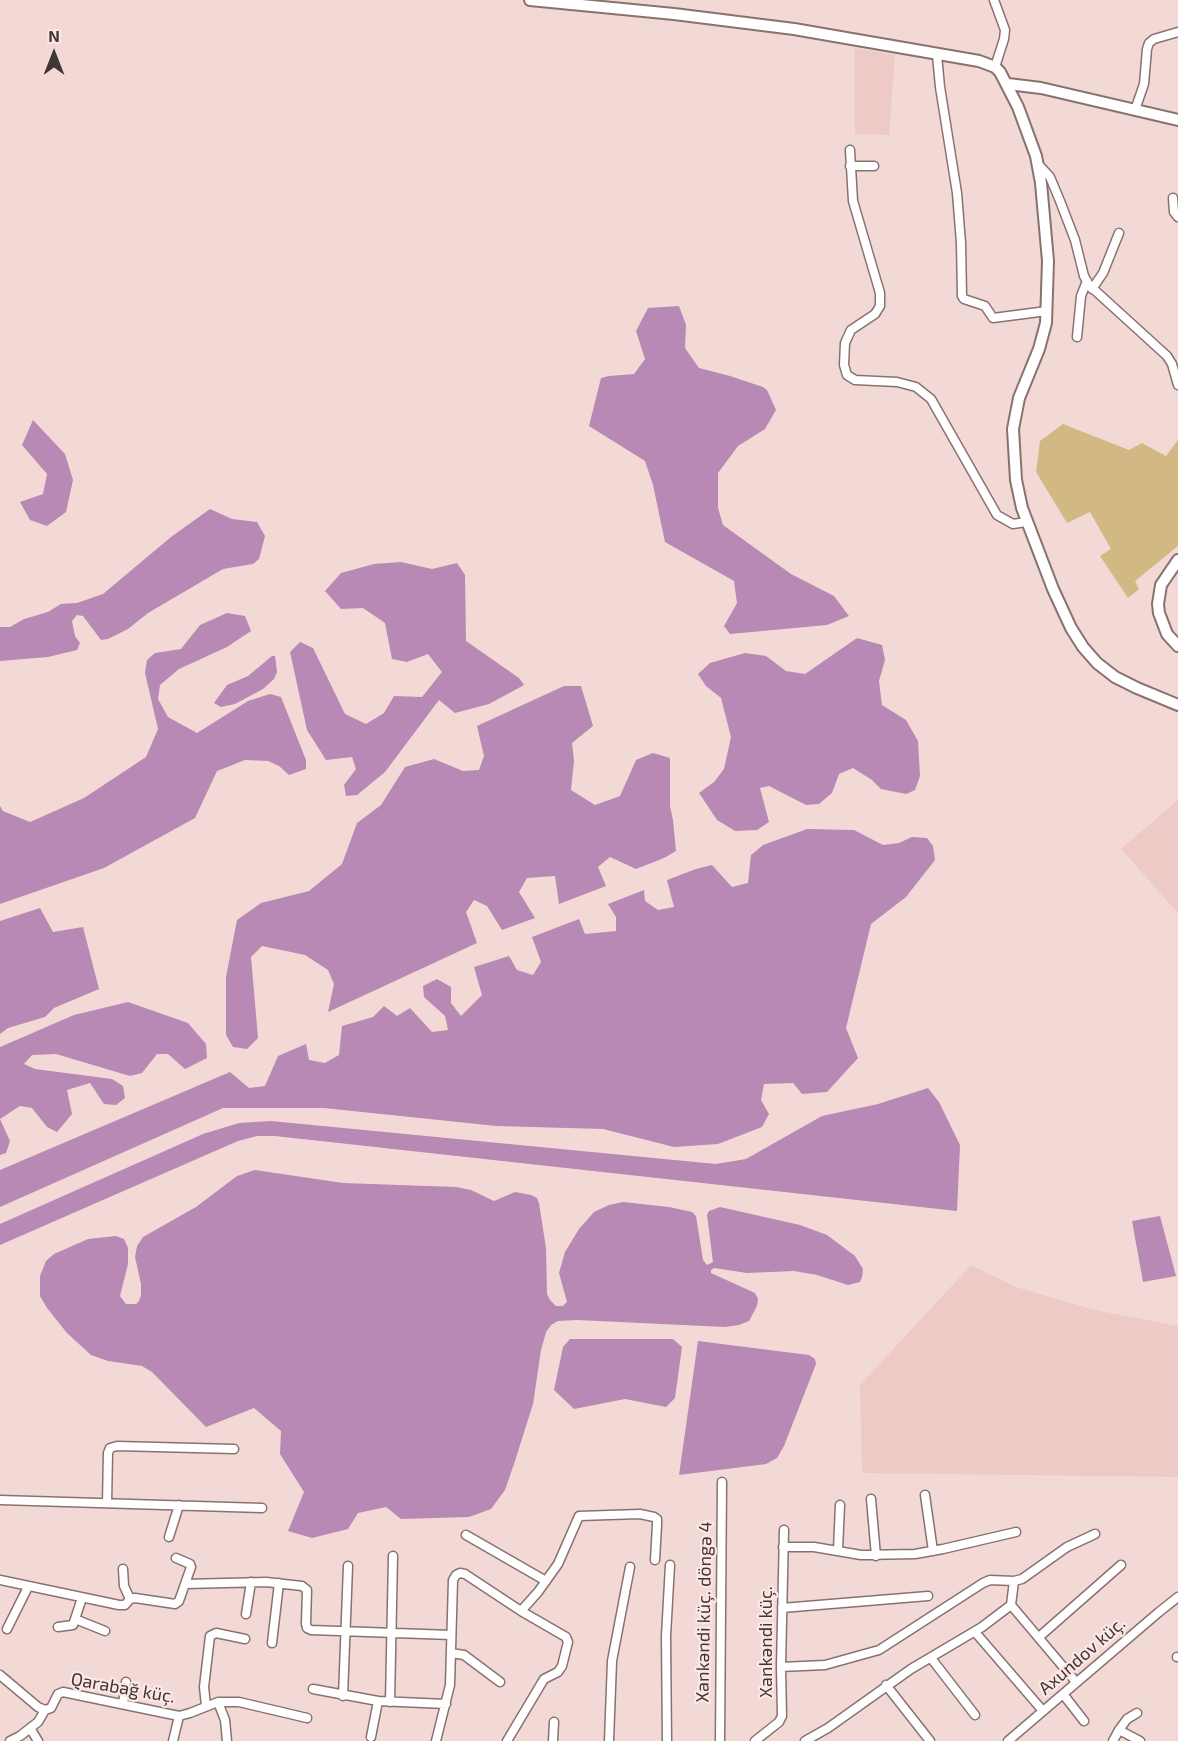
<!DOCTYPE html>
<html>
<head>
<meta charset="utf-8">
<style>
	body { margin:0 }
	#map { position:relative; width:1178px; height:1741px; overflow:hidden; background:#f3d9d5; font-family:"Exo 2",sans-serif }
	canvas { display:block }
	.north { position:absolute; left:24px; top:24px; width:60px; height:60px; -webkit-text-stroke:4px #fce7e5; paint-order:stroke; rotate:0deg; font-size:16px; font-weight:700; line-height:24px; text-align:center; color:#403635 }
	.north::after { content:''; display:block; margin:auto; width:21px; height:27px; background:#403635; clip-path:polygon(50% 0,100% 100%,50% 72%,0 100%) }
</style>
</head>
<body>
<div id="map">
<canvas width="1178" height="1741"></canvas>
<div class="north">N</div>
</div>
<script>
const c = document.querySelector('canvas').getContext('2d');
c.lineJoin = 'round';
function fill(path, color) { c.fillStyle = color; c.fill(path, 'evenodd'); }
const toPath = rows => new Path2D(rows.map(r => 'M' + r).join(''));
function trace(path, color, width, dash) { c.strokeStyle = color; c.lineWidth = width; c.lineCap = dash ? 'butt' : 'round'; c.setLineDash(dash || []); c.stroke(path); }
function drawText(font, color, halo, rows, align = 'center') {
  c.font = font + ' "Exo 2",sans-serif'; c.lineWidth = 4.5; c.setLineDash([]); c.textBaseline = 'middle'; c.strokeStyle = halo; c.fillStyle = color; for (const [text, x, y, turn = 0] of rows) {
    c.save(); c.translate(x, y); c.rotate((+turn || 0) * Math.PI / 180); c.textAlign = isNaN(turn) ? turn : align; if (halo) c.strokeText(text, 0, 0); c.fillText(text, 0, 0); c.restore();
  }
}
fill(toPath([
	[855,48,895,55,889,135,855,134],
	[1178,800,1178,913,1121,849],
	[971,1265,1016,1287,1095,1310,1178,1326,1178,1477,862,1473,860,1385]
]), '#edcac6');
fill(toPath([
	[1063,424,1129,450,1142,443,1166,456,1178,440,1178,546,1135,581,1139,589,1128,598,1100,556,1111,549,1090,512,1067,523,1036,472,1040,441]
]), '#d2b983');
fill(toPath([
	[679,306,686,325,685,348,699,368,730,376,763,387,767,390,776,410,765,429,738,446,718,473,718,508,723,525,791,574,834,596,849,616,827,625,730,634,724,626,737,603,734,581,665,542,653,485,645,461,589,426,601,378,609,376,634,374,645,359,636,331,648,308],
	[33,420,65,454,73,480,66,512,47,526,30,520,20,502,43,494,47,474,22,445],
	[210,509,232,519,257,522,265,536,259,559,253,564,223,569,148,613,128,629,108,639,101,640,83,616,77,615,72,621,75,636,80,643,77,650,48,657,0,661,0,627,10,627,24,619,48,612,61,604,77,603,103,594,171,537],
	[401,562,432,569,457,563,465,575,466,641,519,678,524,685,489,704,455,713,439,700,385,772,357,795,346,796,344,785,356,769,352,757,326,760,307,730,290,652,300,642,313,648,345,714,366,724,384,713,394,696,422,697,442,672,428,654,407,662,392,659,385,623,363,608,341,609,325,591,341,573,374,564],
	[227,613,245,616,251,631,227,647,179,669,160,685,158,699,168,717,197,733,248,701,270,694,281,697,306,760,306,769,289,775,279,766,268,761,245,760,217,771,195,818,104,868,0,904,0,806,3,811,30,822,84,798,146,757,158,729,145,673,147,660,155,653,181,649,200,625],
	[857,638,882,645,885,660,879,681,882,705,906,720,918,741,920,776,915,790,906,794,881,789,872,780,853,768,839,774,832,793,819,804,806,805,769,786,760,788,769,822,757,830,735,831,717,820,699,793,714,782,724,769,731,737,721,698,706,686,698,674,710,663,745,653,766,656,786,671,805,674],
	[272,656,275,656,277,672,274,679,263,689,235,704,221,707,214,703,227,685,248,676],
	[564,686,581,686,593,726,572,743,574,761,571,790,595,805,620,796,636,760,653,753,670,758,670,806,673,820,676,851,664,858,636,869,610,857,598,867,606,886,559,904,555,876,527,878,519,892,535,918,502,930,487,906,474,900,466,912,477,943,328,1012,334,984,328,970,305,955,262,946,251,957,258,1038,247,1049,233,1047,226,1035,226,977,237,920,261,903,309,891,342,864,357,823,381,805,405,767,434,759,463,771,479,770,484,756,477,726],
	[807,829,854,830,883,845,899,843,912,837,927,838,933,846,935,860,906,897,871,924,846,1028,858,1058,827,1092,802,1094,793,1083,764,1084,761,1100,769,1114,762,1127,718,1144,674,1147,603,1129,496,1126,324,1108,223,1108,0,1207,0,1170,230,1072,249,1088,265,1086,278,1056,306,1044,309,1060,325,1063,339,1055,342,1026,373,1017,384,1006,397,1016,410,1008,432,1032,448,1030,445,1016,424,997,423,986,437,979,451,987,451,1003,461,1016,482,995,474,967,509,956,517,970,533,975,541,962,532,937,579,919,585,934,616,931,616,917,608,904,644,890,645,901,658,910,674,907,667,880,696,869,712,865,732,887,748,883,751,855,763,845],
	[40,908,53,932,83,927,99,989,54,1008,45,1017,8,1028,0,1034,0,921],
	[128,1002,188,1023,206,1044,207,1058,185,1069,168,1054,157,1054,142,1073,130,1076,56,1054,32,1055,24,1064,35,1069,112,1079,123,1086,125,1098,116,1105,104,1104,90,1083,67,1090,72,1114,57,1132,47,1127,32,1108,20,1106,0,1119,10,1141,6,1153,0,1155,0,1047,74,1015],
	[928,1088,939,1102,960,1145,957,1211,275,1136,257,1136,238,1141,0,1245,0,1224,203,1134,239,1123,271,1121,716,1164,746,1159,822,1116,878,1104],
	[255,1170,343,1183,456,1187,471,1190,494,1201,515,1192,531,1195,537,1198,539,1203,546,1248,547,1294,550,1300,556,1306,563,1306,567,1302,559,1273,565,1252,579,1229,594,1212,609,1205,623,1202,669,1207,692,1212,696,1216,703,1260,707,1265,713,1262,707,1215,709,1211,720,1207,800,1225,827,1235,855,1256,863,1269,862,1277,860,1282,848,1285,817,1275,794,1271,747,1273,714,1268,711,1270,711,1273,755,1293,758,1299,757,1306,749,1321,739,1325,725,1327,577,1320,558,1321,551,1325,546,1332,541,1350,533,1404,514,1464,505,1490,491,1509,469,1517,401,1519,386,1507,358,1513,348,1529,312,1538,288,1531,304,1492,280,1454,281,1431,254,1408,206,1427,152,1372,142,1366,108,1361,91,1355,67,1333,47,1308,40,1296,40,1276,46,1261,54,1254,88,1239,116,1236,124,1239,128,1248,128,1264,120,1296,126,1304,136,1304,139,1301,141,1295,141,1284,135,1257,137,1246,143,1237,196,1207,237,1176],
	[1160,1216,1176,1276,1143,1282,1132,1221],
	[570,1339,673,1339,682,1347,675,1398,666,1407,625,1399,574,1409,554,1390,563,1347],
	[698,1341,809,1355,815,1359,816,1364,784,1446,777,1458,766,1464,679,1475]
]), '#b789b4');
const minor = toPath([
	[994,0,1005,30,1004,39,995,67],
	[937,55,940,87,957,193,961,243,962,296,964,299,985,306,993,318,1047,311],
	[1135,110,1144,84,1147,49,1149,43,1154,39,1178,32],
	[850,150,853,201,880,293,880,306,875,314,851,330,845,343,844,365,847,375,855,380,897,382,916,387,931,399,997,515,1013,524,1026,522],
	[1038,164,1050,177,1060,201,1075,240,1084,276,1089,285,1167,356,1172,364,1178,385],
	[850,166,874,166],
	[1173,198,1174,212,1178,217],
	[1092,289,1103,273,1119,233],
	[1077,337,1081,296,1087,281],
	[925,1495,933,1551],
	[871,1499,876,1556],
	[0,1500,262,1508],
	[107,1503,108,1453,110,1448,117,1446,234,1449],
	[466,1535,546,1581],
	[169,1537,179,1505],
	[783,1547,814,1547,861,1555,915,1554,943,1549,1016,1532],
	[838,1550,840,1505],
	[176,1558,190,1564,191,1567,185,1584],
	[123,1569,124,1586,130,1599],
	[0,1580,119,1605,125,1605,130,1599,135,1598,175,1604,179,1601,185,1584,266,1582,302,1586,307,1590,306,1624,307,1628,311,1630,451,1635],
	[1011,1605,1076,1682],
	[782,1608,928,1596],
	[521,1611,538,1592,558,1564,579,1516,640,1514,654,1517,657,1519,657,1525,655,1560],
	[246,1614,251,1582],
	[75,1619,105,1631],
	[58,1627,73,1625,82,1598],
	[7,1629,28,1587],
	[975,1632,1043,1711],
	[1039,1637,1121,1565],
	[272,1643,279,1583],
	[451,1653,464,1655,500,1682],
	[1177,1657,1178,1657],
	[931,1658,975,1715],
	[781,1667,825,1665,879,1650,983,1583,990,1580,1014,1581,1022,1579,1067,1547,1095,1534],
	[0,1675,38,1707,45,1710,51,1708,58,1694,63,1692,179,1716,190,1713,218,1702,225,1720,227,1741],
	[886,1685,930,1741],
	[313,1689,378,1701,446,1704],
	[1063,1694,1084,1721],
	[343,1696,348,1566],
	[218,1702,239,1702,307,1718],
	[390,1702,393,1556],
	[123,1704,126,1682],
	[206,1706,204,1687,210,1636,216,1633,245,1639],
	[30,1728,38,1741],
	[1119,1730,1127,1719,1137,1713],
	[371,1737,378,1701],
	[10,1741,20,1736,38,1722,45,1710],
	[173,1741,179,1716],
	[436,1741,450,1685,453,1580,456,1575,460,1573,465,1574,521,1611,566,1637,568,1642,562,1666,558,1672,544,1679,507,1741],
	[553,1741,554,1722],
	[609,1741,612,1661,630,1567],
	[667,1741,666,1636,670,1565],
	[720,1741,722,1482],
	[755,1741,779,1722,782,1716,781,1667,784,1530],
	[805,1741,828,1728,911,1669,982,1627,1011,1605,1014,1581],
	[1008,1741,1159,1612,1178,1597],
	[1113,1741,1119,1730,1140,1741]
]);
const tertiary = toPath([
	[530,0,674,14,794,29,979,61,995,67,1000,72,1018,107,1036,156,1041,183,1048,261,1046,323,1039,349,1019,398,1013,429,1016,480,1022,508,1053,589,1071,628,1083,647,1097,663,1115,677,1137,688,1178,705],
	[1008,84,1041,88,1178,120],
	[1178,560,1161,585,1158,604,1159,613,1167,634,1178,646]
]);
trace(minor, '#88726f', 11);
trace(tertiary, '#88726f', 14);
trace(minor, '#fff', 8);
trace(tertiary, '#fff', 10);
drawText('18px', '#403635', '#fce7e5', [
	["Xankəndi küç. döngə 4",704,1612,-89],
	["Xankəndi küç.",766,1642,-90],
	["Axundov küç.",1082,1656,-41],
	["Qarabağ küç.",123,1688,10]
]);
</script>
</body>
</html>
